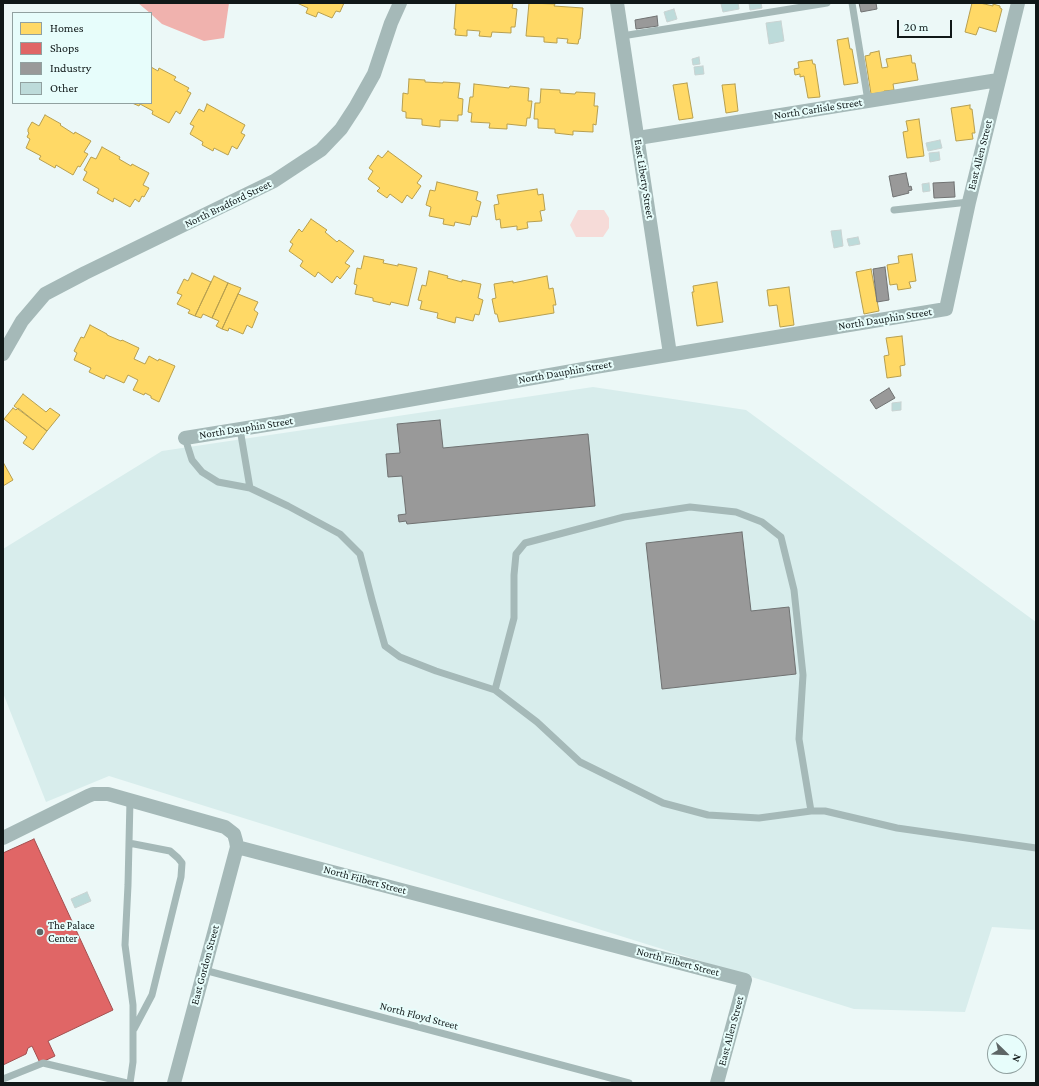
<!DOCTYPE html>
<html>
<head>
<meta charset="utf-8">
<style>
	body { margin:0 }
	#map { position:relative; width:1039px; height:1086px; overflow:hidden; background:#ecf8f7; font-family:"Crimson Pro",serif }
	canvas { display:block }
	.frame { position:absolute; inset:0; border:4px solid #101818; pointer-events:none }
	.legend { position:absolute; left:12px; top:12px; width:140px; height:92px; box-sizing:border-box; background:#e7fdfb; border:1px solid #91a1a0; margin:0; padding:5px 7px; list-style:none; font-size:12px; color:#101818 }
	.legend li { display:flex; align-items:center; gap:8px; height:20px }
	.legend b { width:20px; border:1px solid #91a1a0 }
	.north { position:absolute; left:987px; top:1034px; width:40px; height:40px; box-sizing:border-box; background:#e7fdfb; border:1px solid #91a1a0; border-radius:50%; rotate:113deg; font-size:11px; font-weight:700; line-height:16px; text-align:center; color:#101818 }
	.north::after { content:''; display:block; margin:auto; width:14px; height:18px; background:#5d6666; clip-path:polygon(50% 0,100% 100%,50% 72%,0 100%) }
	.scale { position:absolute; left:897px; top:20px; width:55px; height:18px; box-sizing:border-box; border:2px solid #101818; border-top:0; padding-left:5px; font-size:12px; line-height:14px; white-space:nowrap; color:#101818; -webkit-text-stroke:3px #e7fdfb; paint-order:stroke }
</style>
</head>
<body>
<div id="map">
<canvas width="1039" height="1086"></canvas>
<div class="frame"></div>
<ul class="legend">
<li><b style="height:11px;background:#ffd966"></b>Homes</li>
<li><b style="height:11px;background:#e06666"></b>Shops</li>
<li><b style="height:11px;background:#999"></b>Industry</li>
<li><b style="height:11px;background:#bddbda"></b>Other</li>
</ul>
<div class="north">N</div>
<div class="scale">20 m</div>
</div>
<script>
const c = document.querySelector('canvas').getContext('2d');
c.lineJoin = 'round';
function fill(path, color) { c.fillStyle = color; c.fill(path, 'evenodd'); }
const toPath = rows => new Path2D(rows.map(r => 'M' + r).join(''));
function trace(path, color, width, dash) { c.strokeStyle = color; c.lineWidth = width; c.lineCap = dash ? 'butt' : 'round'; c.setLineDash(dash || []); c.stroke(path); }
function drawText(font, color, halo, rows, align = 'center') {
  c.font = font + ' "Crimson Pro",serif'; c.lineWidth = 4; c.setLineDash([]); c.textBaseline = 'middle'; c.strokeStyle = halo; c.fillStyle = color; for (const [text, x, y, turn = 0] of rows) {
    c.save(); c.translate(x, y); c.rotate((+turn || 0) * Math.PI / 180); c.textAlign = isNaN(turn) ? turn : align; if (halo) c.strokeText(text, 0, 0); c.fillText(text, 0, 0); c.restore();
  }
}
fill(toPath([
	[593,387,746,410,1036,622,1036,930,992,927,965,1012,854,1009,109,776,46,802,3,693,3,549,162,451]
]), '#d8edec');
fill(toPath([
	[578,210,604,210,609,218,609,228,603,237,576,237,570,225]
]), '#f6dbd8');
fill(toPath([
	[138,3,229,3,224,38,204,41,162,24,151,14,151,13,150,13]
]), '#f0b2ae');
const homes = toPath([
	[297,3,344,3,340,12,336,11,332,18,318,12,316,17,306,13,308,8,297,3],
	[456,3,513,3,512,8,517,9,515,27,511,27,511,33,492,32,491,37,479,36,480,31,467,30,467,36,455,35,456,29,454,29,456,3],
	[529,3,555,4,554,6,583,8,580,39,579,39,578,44,567,43,568,39,557,38,557,43,544,42,544,37,526,36,529,3],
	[972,3,980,3,993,6,993,4,1000,6,1000,8,1002,9,996,32,979,27,976,35,965,32,972,3],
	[848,38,850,49,852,49,858,83,844,85,837,40,848,38],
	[879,51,882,68,888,67,886,59,911,55,912,63,915,63,918,80,893,84,894,90,884,91,884,92,871,94,865,56,870,55,870,53,879,51],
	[812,60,813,64,815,64,820,97,808,98,804,76,800,77,800,74,795,75,794,69,799,68,798,62,812,60],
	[151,67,158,71,159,68,176,77,174,80,189,88,187,91,191,93,180,114,176,111,169,123,152,114,153,111,140,104,139,106,132,103,151,103,151,67],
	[409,79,425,80,425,82,443,83,443,82,460,83,458,98,463,99,462,115,458,115,458,121,440,120,440,127,422,125,422,119,406,118,406,112,402,111,403,93,408,94,409,79],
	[687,83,693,118,679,120,673,85,687,83],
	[474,84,509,88,510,86,529,88,528,101,532,101,530,118,527,118,526,126,507,124,507,129,489,128,490,123,471,122,472,113,468,112,470,97,473,97,474,84],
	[735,84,738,111,726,113,722,85,735,84],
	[541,89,560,90,560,93,575,94,576,92,595,93,594,106,598,106,596,125,593,124,593,132,573,131,573,135,555,133,555,129,538,128,538,119,534,119,535,103,540,103,541,89],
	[207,104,245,125,241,133,245,135,237,149,232,146,228,155,214,148,213,151,202,145,203,142,190,134,194,126,190,124,199,109,204,112,207,104],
	[970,105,970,109,972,109,975,133,972,133,973,139,956,141,951,108,970,105],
	[45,115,61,124,60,125,74,134,75,132,91,141,84,152,88,154,80,167,78,166,73,175,56,165,55,168,39,159,41,156,26,148,30,139,27,137,29,133,28,132,28,129,32,122,39,126,45,115],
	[919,119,924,156,907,158,903,132,908,131,906,121,919,119],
	[102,147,120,157,119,159,131,166,132,164,149,173,143,185,149,188,144,197,142,196,139,202,135,199,130,207,114,198,113,202,97,193,99,189,83,180,87,172,84,170,91,157,96,159,102,147],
	[388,151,422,176,417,183,421,186,412,199,407,195,402,203,390,194,387,198,377,191,380,188,368,179,373,171,369,168,378,155,382,158,388,151],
	[437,182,478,192,476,200,481,202,477,217,472,216,470,225,455,222,454,226,443,224,444,219,429,216,431,207,426,205,430,190,435,191,437,182],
	[537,189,538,195,543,194,545,210,540,211,542,221,527,222,528,228,517,230,517,226,501,228,500,219,496,220,494,205,499,204,497,195,537,189],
	[311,219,327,230,325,232,337,242,339,240,354,251,345,263,350,266,340,279,337,276,332,283,318,272,315,277,300,266,303,261,289,251,293,244,290,242,299,229,302,232,311,219],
	[912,254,916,281,909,282,911,288,898,290,897,284,890,285,887,265,899,263,898,256,912,254],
	[364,256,384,260,383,263,398,266,398,264,417,268,408,306,391,302,390,305,373,301,373,298,355,294,357,285,354,284,357,268,361,269,364,256],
	[871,269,879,311,864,314,856,272,871,269],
	[429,271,448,276,447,278,462,282,462,280,481,284,478,298,483,300,479,315,475,314,473,321,456,317,455,323,437,318,438,313,420,309,422,301,418,300,422,285,426,286,429,271],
	[192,273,211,282,195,316,188,313,190,310,177,304,182,295,177,293,184,279,188,281,192,273],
	[214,276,228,283,212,318,203,314,201,318,195,316,214,276],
	[547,276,549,289,553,288,556,305,553,305,554,313,499,322,497,314,495,314,492,299,496,298,494,284,513,281,513,283,547,276],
	[717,282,723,322,697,326,692,292,694,292,693,286,717,282],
	[228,283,241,288,222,329,216,326,219,321,212,318,228,283],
	[789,287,794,325,780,327,777,305,769,306,767,290,789,287],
	[238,294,258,302,254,310,258,313,252,328,247,325,243,334,229,328,228,331,222,329,238,294],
	[90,325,107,334,107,335,121,341,122,340,139,348,134,359,145,364,149,356,158,361,159,359,175,366,159,402,151,398,151,396,145,393,144,395,133,390,138,380,128,375,124,383,106,375,104,379,89,372,91,368,74,360,77,353,74,351,81,337,84,338,90,325],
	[902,336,905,365,900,366,901,376,887,378,884,356,889,355,886,338,902,336],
	[23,394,46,412,50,408,60,415,47,431,14,406,23,394],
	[13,408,16,410,18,408,47,431,33,450,23,443,27,437,4,419,13,408],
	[3,462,13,480,3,486,3,462]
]);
fill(homes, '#ffd966');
trace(homes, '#b79f4f', 1);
const shops = toPath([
	[34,839,113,1010,48,1041,55,1056,40,1063,32,1046,28,1048,26,1054,3,1065,3,853,34,839]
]);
fill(shops, '#e06666');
trace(shops, '#a24f4f', 1);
const industry = toPath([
	[859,3,876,3,877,9,861,12,859,3],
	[657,16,658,26,636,29,635,20,657,16],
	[906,173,909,187,911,186,912,190,908,191,909,193,893,197,889,176,906,173],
	[954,182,955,197,934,198,933,183,954,182],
	[885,267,889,300,877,302,873,269,885,267],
	[889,388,895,398,876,409,870,400,889,388],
	[440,420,443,448,588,434,595,506,407,524,406,521,399,522,398,515,406,514,402,476,388,477,386,454,400,453,397,424,440,420],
	[742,532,751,611,789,607,796,674,662,689,646,543,742,532]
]);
fill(industry, '#999');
trace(industry, '#707272', 1);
const building = toPath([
	[724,3,738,3,739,9,723,12,721,4,724,3],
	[749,3,761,3,762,8,750,10,749,3],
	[674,9,677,19,667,22,664,12,674,9],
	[781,21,784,41,769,44,766,23,781,21],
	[699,57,700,64,693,65,692,59,699,57],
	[703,66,704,74,695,75,694,67,703,66],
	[940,140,942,148,928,151,926,143,940,140],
	[939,152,940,160,930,162,929,153,939,152],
	[929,183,930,191,923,192,922,184,929,183],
	[841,230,843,246,834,248,831,231,841,230],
	[858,237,860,244,849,246,847,239,858,237],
	[901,402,901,410,892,411,892,403,901,402],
	[87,892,91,901,75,908,71,899,87,892]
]);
fill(building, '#bddbda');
trace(building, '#c9d3d2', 1);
trace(toPath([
	[852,3,868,101],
	[622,36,827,3],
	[894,210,969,202],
	[240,429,250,488],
	[185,438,192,460,202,472,218,482,250,488,288,506,340,534,360,554,372,600,385,646,400,657,436,671,495,690,537,722,580,762,663,803,708,815,759,818,811,811,825,811,897,828,1036,848],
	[495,690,514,618,514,575,516,554,525,543,624,517,690,507,736,512,762,522,781,537,794,590,803,675,799,739,811,811],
	[129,843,170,851,178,858,182,863,181,877,152,995,134,1029],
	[204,970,629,1083],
	[3,1079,43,1063,127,1083],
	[130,1083,133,1062,133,1005,125,945,128,885,130,800]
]), '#a5b9b8', 7);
trace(toPath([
	[617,3,670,354],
	[638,138,998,80],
	[3,354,22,321,45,294,85,273,274,181,321,150,341,129,356,106,374,74,391,23,400,3],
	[185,438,278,423,595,367,946,309,969,202,1018,3],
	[3,838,88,796,93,794,108,794,225,827,234,834,236,841,237,847,174,1083],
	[237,847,745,980,717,1083]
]), '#a5b9b8', 14);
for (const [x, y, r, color] of [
	[40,932,4,"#5d6666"]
]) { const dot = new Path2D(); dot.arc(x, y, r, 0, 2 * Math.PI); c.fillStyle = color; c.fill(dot); trace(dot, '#e7fdfb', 1.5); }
drawText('11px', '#101818', '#e7fdfb', [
	["North Carlisle Street",818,109,-9],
	["East Allen Street",980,155,-76],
	["East Liberty Street",644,179,81],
	["North Bradford Street",228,204,-26],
	["North Dauphin Street",885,319,-9],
	["North Dauphin Street",565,372,-10],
	["North Dauphin Street",246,428,-9],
	["North Filbert Street",365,880,15],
	["North Filbert Street",678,962,15],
	["East Gordon Street",205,965,-75],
	["North Floyd Street",419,1016,15],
	["East Allen Street",731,1031,-75]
]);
drawText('11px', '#101818', '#e7fdfb', [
	["The Palace",48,926],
	["Center",48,939]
], 'left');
</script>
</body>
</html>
